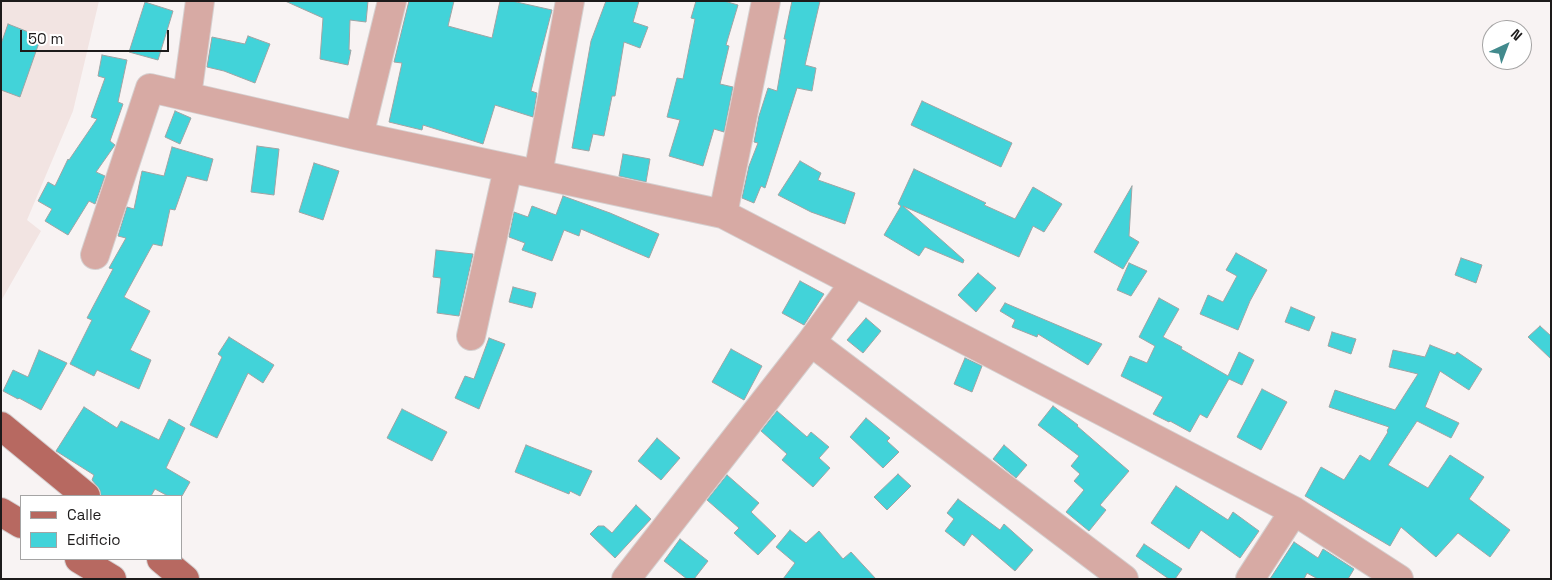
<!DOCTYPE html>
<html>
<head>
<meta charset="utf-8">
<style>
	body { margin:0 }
	#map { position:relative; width:1552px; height:580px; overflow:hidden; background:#f8f3f3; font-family:"Space Grotesk",sans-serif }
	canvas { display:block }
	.frame { position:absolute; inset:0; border:2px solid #1d1b1b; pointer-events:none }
	.legend { position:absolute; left:20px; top:495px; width:162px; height:65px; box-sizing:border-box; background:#fff; border:1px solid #a5a4a4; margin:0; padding:6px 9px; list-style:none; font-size:15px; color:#1d1b1b }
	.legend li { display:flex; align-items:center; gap:10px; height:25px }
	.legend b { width:25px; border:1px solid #a5a4a4 }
	.north { position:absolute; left:1482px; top:20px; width:50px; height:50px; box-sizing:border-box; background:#fff; border:1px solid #a5a4a4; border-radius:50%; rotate:43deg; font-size:14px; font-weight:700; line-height:20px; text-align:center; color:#1d1b1b }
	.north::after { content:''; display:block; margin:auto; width:18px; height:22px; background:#428a8d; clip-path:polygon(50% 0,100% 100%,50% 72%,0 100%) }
	.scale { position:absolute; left:20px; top:30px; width:149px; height:22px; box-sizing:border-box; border:2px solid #1d1b1b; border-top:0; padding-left:6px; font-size:15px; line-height:18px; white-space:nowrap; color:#1d1b1b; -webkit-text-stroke:4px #fff; paint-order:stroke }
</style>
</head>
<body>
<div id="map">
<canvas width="1552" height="580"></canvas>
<div class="frame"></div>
<ul class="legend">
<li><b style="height:6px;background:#b76961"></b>Calle</li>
<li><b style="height:14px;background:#42d3d9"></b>Edificio</li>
</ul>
<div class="north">N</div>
<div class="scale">50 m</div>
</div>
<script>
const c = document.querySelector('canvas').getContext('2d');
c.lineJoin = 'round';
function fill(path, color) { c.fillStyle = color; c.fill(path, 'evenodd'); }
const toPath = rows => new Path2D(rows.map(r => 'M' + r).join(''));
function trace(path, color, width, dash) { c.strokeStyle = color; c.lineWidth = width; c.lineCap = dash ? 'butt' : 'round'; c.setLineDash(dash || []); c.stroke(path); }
fill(toPath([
	[1,1,99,1,73,111,27,220,41,231,1,301]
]), '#f2e4e2');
const building = toPath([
	[285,1,368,1,366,22,350,20,349,50,351,50,348,65,320,59,323,18,285,1],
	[409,1,454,1,448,26,492,38,500,1,512,1,552,10,531,91,537,93,533,117,495,105,483,144,423,125,422,130,389,122,402,63,394,62,409,1],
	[606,1,639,1,633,22,648,27,640,48,624,42,615,96,612,96,604,136,593,134,589,151,572,148,591,41,606,1],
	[696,1,724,1,738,5,726,45,729,46,720,84,733,87,724,132,714,129,703,166,669,156,680,120,667,117,677,78,683,79,695,19,691,18,696,1],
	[792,1,820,1,805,65,816,68,812,91,797,88,765,188,761,186,754,203,742,198,749,166,758,143,754,142,759,116,768,88,777,91,786,39,784,39,792,1],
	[145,2,173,11,158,60,129,52,145,2],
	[8,24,41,37,20,97,1,90,1,44,8,24],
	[248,36,270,44,255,83,224,71,207,67,212,37,245,44,248,36],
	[102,55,127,60,118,102,123,104,110,141,115,145,96,172,105,176,95,204,89,201,68,235,45,221,52,209,38,201,48,182,55,186,68,159,69,160,97,119,91,117,105,78,98,76,102,55],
	[922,101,1012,143,1001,167,911,125,922,101],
	[175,111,191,118,180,144,165,137,175,111],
	[257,146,279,149,274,195,251,192,257,146],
	[172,147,213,159,207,181,187,176,175,210,170,209,162,246,153,244,124,297,150,311,130,350,151,360,139,389,97,370,94,376,70,364,92,320,87,318,113,269,109,268,126,238,118,236,127,207,134,209,142,171,164,176,172,147],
	[623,154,650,159,646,182,619,176,623,154],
	[800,161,821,173,818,180,855,193,845,224,811,212,778,195,800,161],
	[314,163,339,171,323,220,299,212,314,163],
	[914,169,986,203,984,205,1015,219,1033,187,1062,204,1044,232,1033,226,1019,257,903,206,964,260,963,263,925,247,919,256,884,235,901,206,898,204,914,169],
	[1132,186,1129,236,1139,242,1123,269,1094,252,1132,186],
	[563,196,610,213,659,234,649,258,581,229,579,236,564,230,552,261,522,250,525,243,509,237,514,212,528,217,532,206,556,215,563,196],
	[436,250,473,254,459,316,437,313,441,278,433,277,436,250],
	[1236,253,1267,270,1250,301,1238,330,1200,314,1208,295,1223,302,1237,276,1226,270,1236,253],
	[1461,258,1482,265,1476,283,1455,275,1461,258],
	[1129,263,1147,271,1131,296,1117,290,1129,263],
	[978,273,996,288,976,312,958,295,978,273],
	[800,281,824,294,804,325,782,313,800,281],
	[513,287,536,293,532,308,509,302,513,287],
	[1159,298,1179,309,1163,337,1182,347,1181,349,1228,376,1239,352,1254,360,1242,385,1229,379,1207,418,1200,414,1190,432,1170,421,1169,422,1153,414,1163,397,1121,376,1130,356,1147,363,1155,346,1139,337,1159,298],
	[1005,303,1019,309,1102,344,1088,365,1038,334,1037,337,1012,327,1015,320,1000,311,1005,303],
	[1291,307,1315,317,1309,331,1285,322,1291,307],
	[866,318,881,331,863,353,847,340,866,318],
	[1540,326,1551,336,1551,359,1528,337,1540,326],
	[1332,332,1356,339,1351,354,1328,346,1332,332],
	[229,337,274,365,263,383,248,373,217,438,190,425,222,357,218,354,229,337],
	[489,338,505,344,479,409,455,398,465,376,474,379,489,338],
	[1430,345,1455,355,1457,352,1482,369,1469,390,1440,371,1425,407,1459,423,1451,438,1417,421,1388,465,1428,488,1450,455,1484,477,1469,499,1510,530,1490,557,1458,533,1436,557,1401,527,1390,546,1305,496,1321,467,1344,480,1360,455,1370,461,1388,432,1387,431,1389,427,1329,407,1335,390,1395,410,1418,374,1389,367,1393,350,1425,357,1430,345],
	[731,349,762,366,744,400,712,382,731,349],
	[39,350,67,363,41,410,19,398,18,399,3,391,13,370,28,377,39,350],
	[965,358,982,366,972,392,954,384,965,358],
	[1262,389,1287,402,1261,450,1237,437,1262,389],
	[1053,406,1078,425,1077,426,1129,471,1100,505,1106,510,1089,531,1066,512,1084,490,1074,481,1080,474,1071,466,1079,456,1038,425,1053,406],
	[84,407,117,428,121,421,159,440,169,419,185,428,166,468,190,482,182,496,168,496,155,489,151,496,101,496,100,490,92,480,94,475,56,451,84,407],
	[402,409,447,432,432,461,387,438,402,409],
	[777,411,807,437,811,432,829,447,819,458,830,468,813,487,782,460,787,454,761,431,777,411],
	[866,418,890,438,887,441,899,452,883,468,850,437,866,418],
	[657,438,680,458,661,480,638,461,657,438],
	[526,445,592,471,580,496,570,491,569,494,515,472,526,445],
	[1004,445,1027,465,1016,478,993,459,1004,445],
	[898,474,911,486,887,510,874,497,898,474],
	[727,475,759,503,751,512,776,536,758,555,734,533,739,528,707,500,727,475],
	[1176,486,1228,520,1233,512,1259,531,1240,558,1201,530,1189,549,1151,523,1176,486],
	[958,499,1000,530,1004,524,1033,550,1015,571,972,534,964,546,945,531,954,519,947,513,958,499],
	[636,505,651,519,615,558,590,534,598,526,604,526,612,533,636,505],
	[790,530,806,543,819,531,843,559,851,552,876,579,783,579,795,563,776,547,790,530],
	[680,539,708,561,694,579,687,579,664,561,680,539],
	[1294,542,1318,558,1323,549,1354,569,1348,579,1318,579,1307,573,1304,579,1270,579,1294,542],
	[1144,544,1182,569,1175,579,1169,579,1136,556,1144,544]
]);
fill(building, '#42d3d9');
trace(building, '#9fa4a4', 1);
const minor = toPath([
	[187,96,200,1],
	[359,136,392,1],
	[538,174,570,1],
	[723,214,766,1],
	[95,255,150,88,359,136,723,214,1294,511,1399,579],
	[471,336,508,168],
	[811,342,1124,579],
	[626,579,811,342,854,283],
	[1250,579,1294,511]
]);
const major = toPath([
	[1,426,86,496],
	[1,512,21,524],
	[79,559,112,579],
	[161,559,185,579]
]);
trace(minor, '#d5d0d0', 30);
trace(major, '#d5d0d0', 30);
trace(minor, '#d7aaa4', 28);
trace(major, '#b76961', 28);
</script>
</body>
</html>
